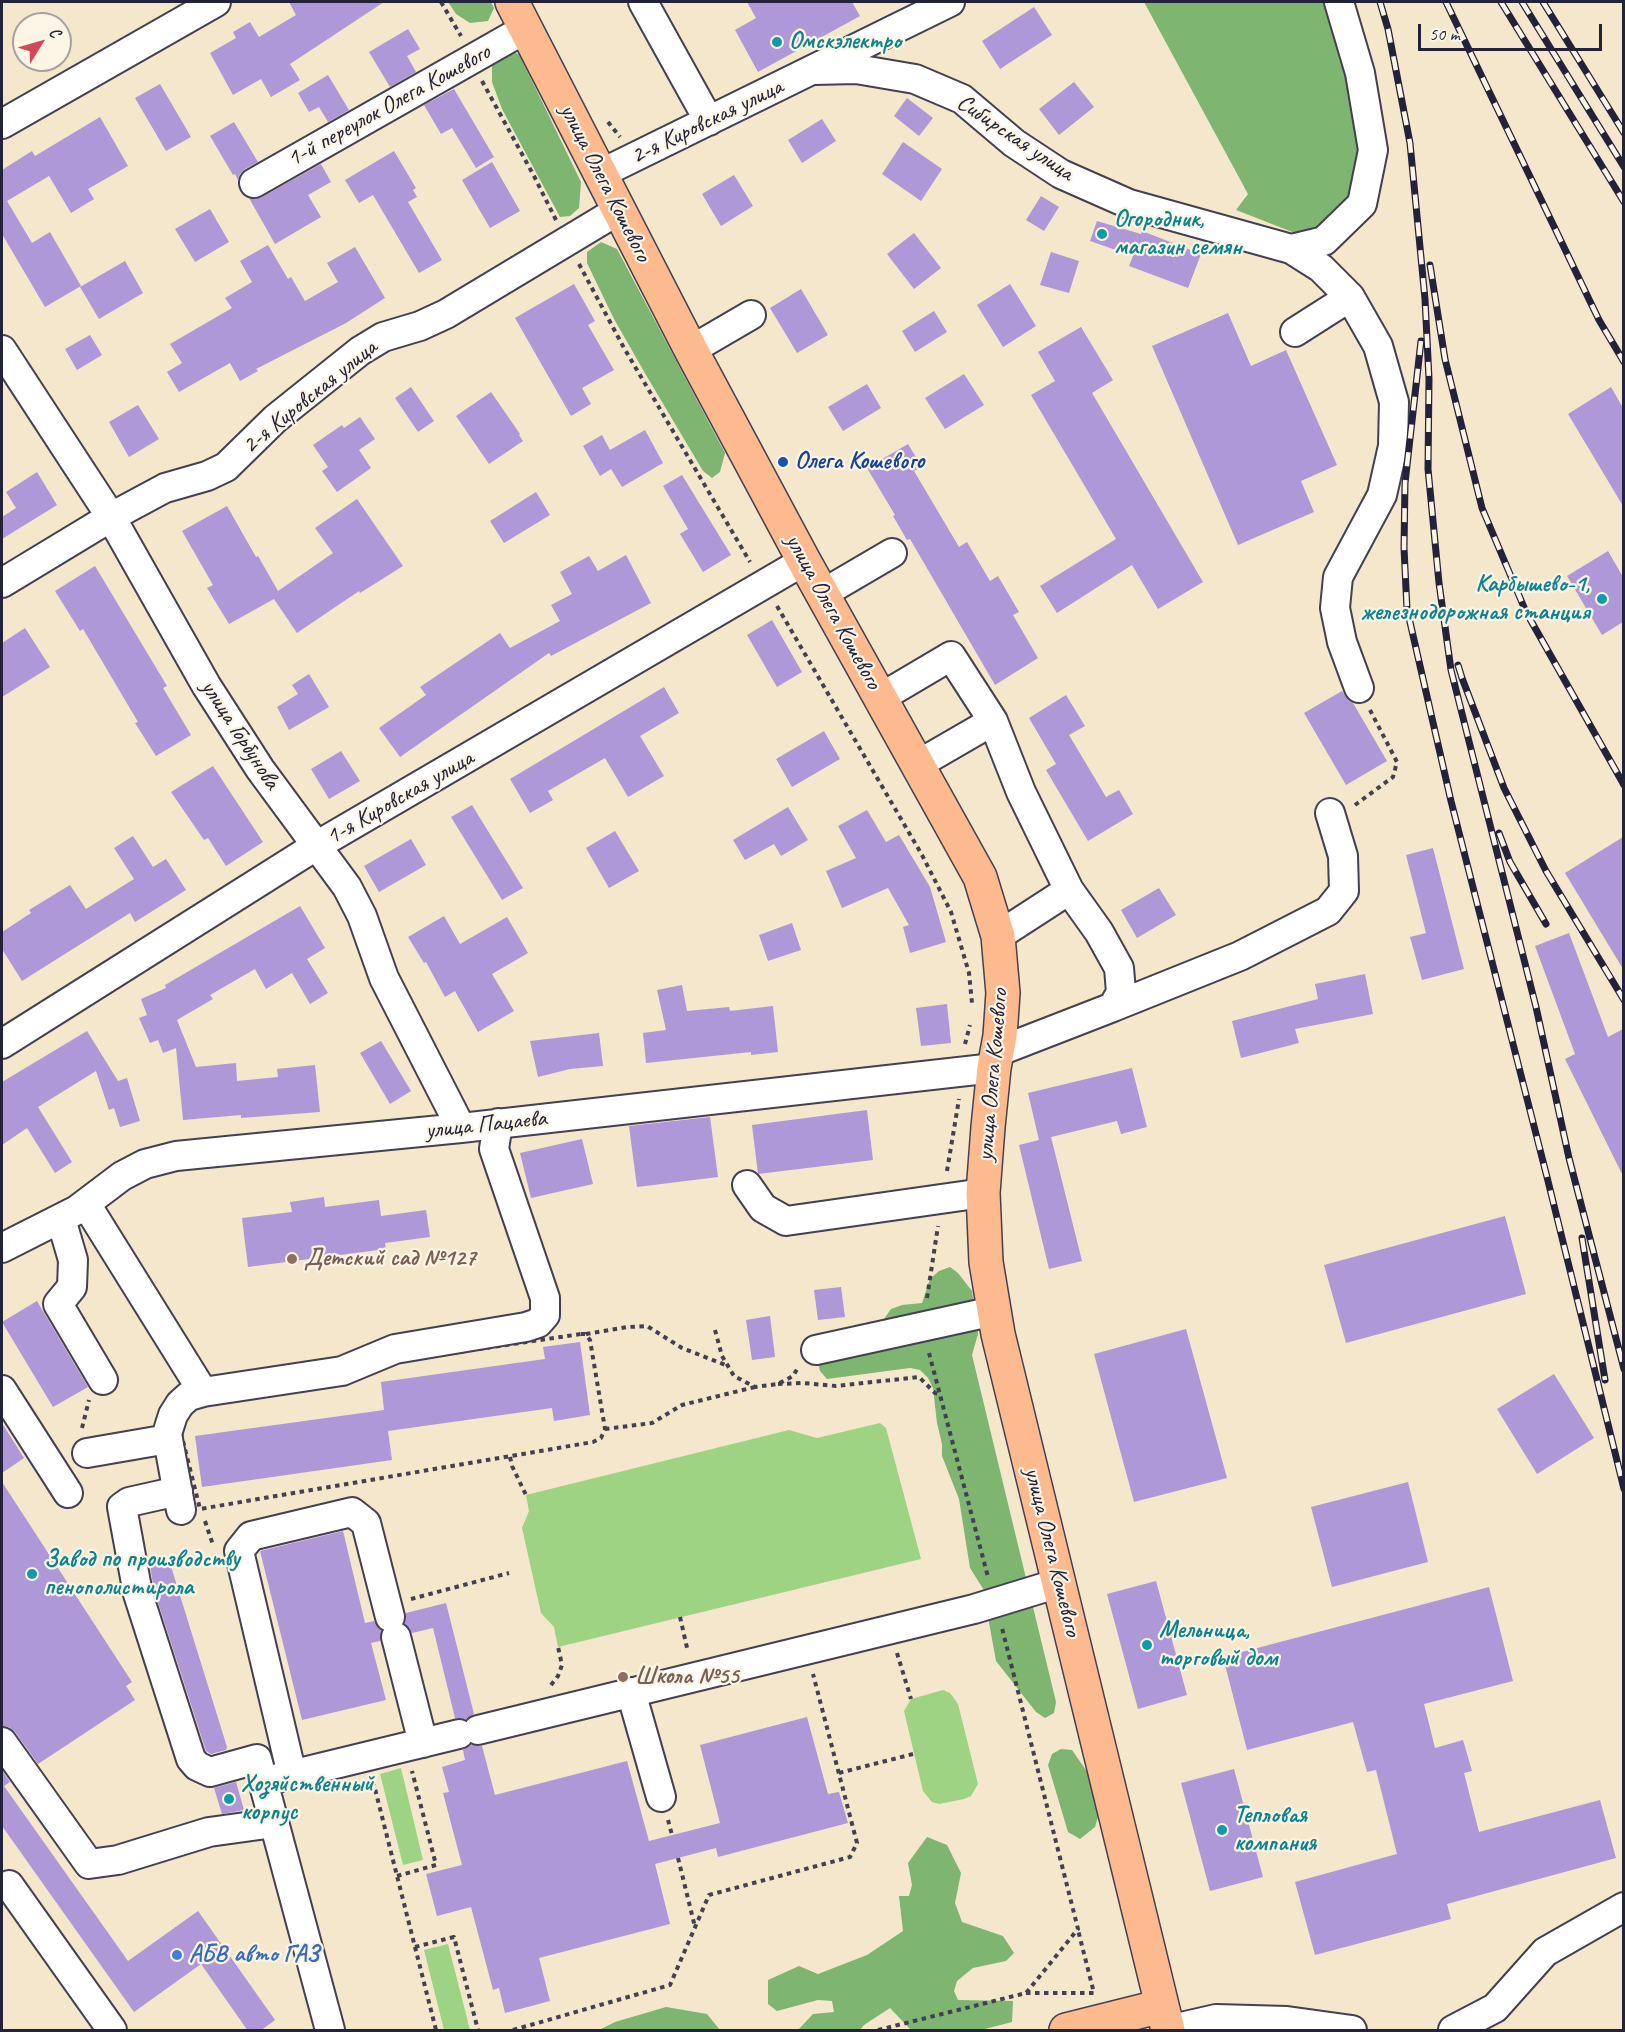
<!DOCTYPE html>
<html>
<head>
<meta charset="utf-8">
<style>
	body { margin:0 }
	#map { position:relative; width:1625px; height:2032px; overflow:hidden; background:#f4e7cc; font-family:Caveat,sans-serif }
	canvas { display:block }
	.frame { position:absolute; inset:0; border:3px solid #22223b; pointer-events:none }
	.north { position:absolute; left:12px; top:12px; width:60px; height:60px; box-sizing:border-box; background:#fcf5e5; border:2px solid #a5a1a1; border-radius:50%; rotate:53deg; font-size:16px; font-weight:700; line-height:24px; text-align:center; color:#22223b }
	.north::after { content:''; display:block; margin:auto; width:21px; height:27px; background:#d1495b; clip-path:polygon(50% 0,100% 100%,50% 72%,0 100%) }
	.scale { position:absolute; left:1418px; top:24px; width:184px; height:27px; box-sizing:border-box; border:3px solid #22223b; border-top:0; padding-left:8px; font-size:18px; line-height:21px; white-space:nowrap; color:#22223b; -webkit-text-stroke:4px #fcf5e5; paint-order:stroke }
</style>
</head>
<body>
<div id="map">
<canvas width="1625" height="2032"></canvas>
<div class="frame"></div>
<div class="north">С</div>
<div class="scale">50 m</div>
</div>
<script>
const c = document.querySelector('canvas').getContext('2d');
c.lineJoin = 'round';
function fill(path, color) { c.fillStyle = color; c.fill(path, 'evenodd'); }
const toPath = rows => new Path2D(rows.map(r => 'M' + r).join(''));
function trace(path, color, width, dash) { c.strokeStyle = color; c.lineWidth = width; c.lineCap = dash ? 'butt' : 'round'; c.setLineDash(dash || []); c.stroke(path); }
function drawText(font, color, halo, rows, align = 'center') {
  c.font = font + ' Caveat,sans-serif'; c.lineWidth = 4.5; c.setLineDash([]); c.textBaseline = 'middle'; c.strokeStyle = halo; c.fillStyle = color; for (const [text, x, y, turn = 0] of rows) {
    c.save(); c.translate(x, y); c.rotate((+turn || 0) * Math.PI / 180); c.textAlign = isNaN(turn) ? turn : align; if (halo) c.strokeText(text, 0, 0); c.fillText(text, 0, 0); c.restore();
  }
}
fill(toPath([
	[880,1423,886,1428,921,1559,558,1647,554,1627,541,1613,522,1528,529,1511,526,1495,789,1430,817,1438],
	[943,1690,950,1693,958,1704,978,1784,971,1796,964,1799,939,1804,932,1802,923,1791,904,1711,911,1699],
	[401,1768,423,1860,403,1865,380,1774],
	[448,1944,470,2030,444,2030,424,1950]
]), '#9ed383');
fill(toPath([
	[448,2,491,2,494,8,488,21,470,23,456,14],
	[1144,2,1336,2,1369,151,1358,201,1329,228,1300,235,1236,210,1248,194],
	[504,50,519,54,581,182,579,208,570,216,560,217,502,109,492,82,492,58],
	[601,242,617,249,725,453,720,472,712,478,703,471,646,375,614,319,587,263,587,252],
	[950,1267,958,1273,972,1291,978,1334,972,1355,1056,1702,1054,1713,1045,1718,1036,1712,996,1661,988,1617,987,1595,970,1568,959,1499,942,1456,942,1444,937,1423,933,1388,928,1378,920,1370,910,1368,827,1379,820,1371,817,1360,887,1329,884,1319,891,1309,902,1305,922,1303,930,1279,939,1271],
	[1061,1749,1072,1750,1090,1776,1098,1817,1095,1827,1080,1839,1068,1832,1048,1765,1052,1754],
	[927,1837,947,1845,961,1873,955,1903,962,1922,1003,1936,1014,1953,1006,1961,973,1968,957,1981,954,1991,958,2000,1013,2001,1012,2022,981,2030,911,2030,890,2008,864,2025,860,2030,798,2030,813,2014,834,2012,832,2001,818,2000,777,2011,768,2004,768,1980,799,1966,818,1974,867,1955,903,1931,899,1896,909,1896,912,1885,908,1863],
	[666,2007,707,2014,720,2030,599,2030,615,2022]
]), '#7eb571');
fill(toPath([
	[289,2,384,2,290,64,300,80,271,97,261,79,233,95,210,53,236,38,233,32,250,22,259,37,296,15],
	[747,2,852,2,860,16,758,72,735,30,756,18],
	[1034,7,1052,35,1000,69,982,41],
	[408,29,420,49,407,56,416,72,390,87,369,52],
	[328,75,349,110,328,122,319,107,309,112,298,93],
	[1074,82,1094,107,1059,135,1039,109],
	[160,84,191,137,166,151,135,98],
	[454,89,494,157,476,168,452,128,441,134,424,105],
	[907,98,933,118,919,136,894,116],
	[100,117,128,166,88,189,94,199,71,213,49,176,7,201,32,243,50,232,81,286,45,307,2,234,2,170,32,151,35,156],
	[822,119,836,141,802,163,788,140],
	[234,122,258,162,245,169,240,174,238,180,235,174,233,175,210,136],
	[903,142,942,169,921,201,882,174],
	[394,151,416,188,413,190,417,197,408,202,442,260,419,273,373,195,359,203,345,180],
	[492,162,520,211,490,228,462,180],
	[321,164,331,182,308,195,321,217,275,244,249,198,254,199,262,197],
	[734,175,753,206,721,226,702,194],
	[1041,196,1059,207,1044,231,1026,220],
	[210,209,229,242,195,262,175,229],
	[1097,221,1141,234,1142,231,1201,254,1188,288,1129,266,1133,256,1090,241],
	[914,233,941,268,914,289,887,254],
	[268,245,288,279,291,277,305,301,338,282,327,263,355,247,385,298,346,323,256,369,258,371,240,381,230,363,179,392,167,372,182,363,170,344,232,308,225,298,252,282,240,261],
	[1051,252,1079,261,1069,293,1040,285],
	[125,261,143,293,99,319,80,287],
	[574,284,595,321,588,325,614,370,582,388,591,404,571,416,515,318],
	[1010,284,1036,326,1003,347,977,305],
	[801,289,828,335,797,353,770,308],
	[934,311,947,332,915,352,902,331],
	[1228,313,1251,366,1286,350,1337,465,1301,481,1314,512,1238,545,1152,346],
	[1081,327,1113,380,1092,393,1203,582,1158,609,1132,565,1057,613,1040,586,1116,539,1031,395,1055,381,1038,352],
	[90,335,102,355,77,370,65,349],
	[964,374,984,405,945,429,925,398],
	[867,384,881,408,843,431,828,407],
	[411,387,434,421,418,432,395,398],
	[1611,387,1623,408,1623,506,1568,414],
	[491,392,520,434,519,435,523,441,489,464,456,416],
	[138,405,159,439,129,457,109,422],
	[360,417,375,439,359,450,371,468,337,492,322,471,328,467,313,445,342,425,344,428],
	[645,430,663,463,622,487,611,469,600,476,583,446,602,435,610,450],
	[908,444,922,467,914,471,959,547,967,542,990,581,998,576,1019,612,1013,615,1038,658,995,685,910,539,907,540,893,516,895,515,867,468],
	[37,472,57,505,2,539,2,517,16,508,6,492],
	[682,475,731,555,703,572,680,534,688,529,663,486],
	[536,492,550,515,504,543,490,521],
	[357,499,403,566,360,593,359,591,297,633,274,599,229,624,207,588,213,585,182,531,227,506,256,557,258,556,278,591,333,553,315,528],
	[1608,551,1623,577,1623,622,1602,635,1567,576],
	[626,555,651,603,551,656,549,653,400,757,379,728,426,695,420,687,500,633,510,648,560,621,551,605,572,594,560,572,589,556,598,571],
	[95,566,167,686,163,688,191,735,156,756,135,723,138,722,83,629,80,631,55,591],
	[772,620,802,672,777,687,747,635],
	[25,628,50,667,2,697,2,643],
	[309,674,329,707,289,730,277,707,298,694,292,685],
	[664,687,679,713,640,736,664,776,628,797,605,758,548,791,553,800,530,813,510,779],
	[1342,691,1348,700,1353,703,1387,761,1346,785,1304,713],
	[1066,695,1085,726,1069,735,1106,797,1119,790,1133,814,1088,841,1046,770,1056,764,1029,718],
	[824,731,840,759,792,787,776,759],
	[341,751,360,781,329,799,311,769],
	[213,766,263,842,226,866,208,838,204,840,171,792],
	[472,805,523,888,502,900,451,817],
	[788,807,808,840,781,856,774,844,745,860,733,840],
	[867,810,886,842,899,835,930,887,946,942,910,953,903,927,909,925,888,888,842,908,826,871,856,858,838,826],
	[615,831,639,871,609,888,586,848],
	[133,836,153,867,166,859,186,890,135,922,130,913,22,981,2,949,2,932,31,913,29,910,70,885,86,909,134,879,114,848],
	[1623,837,1623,969,1565,873],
	[411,839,426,865,379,892,364,866],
	[1433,848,1464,969,1422,980,1410,937,1426,933,1406,855],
	[1159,888,1176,915,1137,938,1121,910],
	[300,906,325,948,307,959,328,993,310,1004,292,973,266,989,255,969,210,995,213,999,177,1020,196,1067,236,1063,237,1081,278,1077,277,1069,315,1065,320,1112,241,1118,241,1115,183,1120,176,1048,163,1053,158,1040,150,1043,139,1018,147,1015,141,999,166,988,165,985],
	[444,916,460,944,507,917,528,953,492,974,514,1011,478,1032,455,991,445,997,426,962,424,963,408,937],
	[792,923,801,950,768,961,759,935],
	[1569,933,1608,1037,1623,1029,1623,1176,1565,1059,1575,1054,1535,946],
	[1365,974,1373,1014,1295,1029,1299,1043,1241,1058,1232,1021,1318,999,1315,984],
	[682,985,687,1011,729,1007,730,1011,773,1006,778,1052,751,1055,751,1052,646,1063,643,1033,666,1030,657,990],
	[947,1004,951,1043,921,1046,916,1008],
	[87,1031,118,1081,127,1078,140,1121,120,1127,114,1108,109,1110,96,1071,38,1107,72,1162,55,1173,27,1128,2,1145,2,1082],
	[599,1033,603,1066,570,1069,538,1077,530,1041],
	[381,1041,411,1091,390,1104,360,1053],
	[1132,1068,1147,1127,1121,1134,1117,1121,1039,1140,1028,1093],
	[867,1110,873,1160,758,1174,752,1125],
	[710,1117,718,1177,637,1187,629,1126],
	[1051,1137,1082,1261,1049,1269,1019,1145],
	[582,1139,593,1184,531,1198,520,1153],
	[324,1197,325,1207,379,1200,381,1216,426,1210,430,1237,385,1243,386,1249,248,1267,242,1218,292,1212,290,1202],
	[1505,1216,1526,1294,1346,1343,1324,1265],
	[841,1287,845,1317,818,1320,814,1290],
	[37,1301,88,1387,53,1407,2,1322],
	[770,1316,775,1357,752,1360,746,1320],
	[1186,1329,1227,1478,1134,1502,1094,1354],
	[580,1342,590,1415,554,1421,552,1408,388,1431,392,1460,202,1487,195,1436,384,1410,381,1382,545,1359,543,1347],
	[1554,1374,1594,1438,1537,1474,1497,1409],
	[2,1423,24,1458,2,1473],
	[2,1482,132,1682,126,1686,135,1700,38,1764,15,1732,9,1727,2,1726],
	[1408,1482,1428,1562,1332,1587,1311,1507],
	[343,1531,365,1623,374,1621,381,1630,380,1641,371,1643,386,1700,302,1720,260,1551],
	[169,1560,227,1747,226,1750,211,1754,206,1751,154,1590,150,1566],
	[1156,1581,1187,1695,1138,1709,1107,1594],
	[1489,1587,1513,1681,1424,1704,1435,1748,1463,1740,1472,1771,1464,1773,1479,1832,1600,1800,1616,1858,1447,1904,1451,1919,1315,1955,1295,1882,1397,1854,1376,1770,1367,1772,1353,1722,1247,1750,1223,1657],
	[446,1603,474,1714,466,1719,455,1718,433,1628,412,1633,405,1624,406,1613],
	[807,1717,828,1794,839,1792,848,1823,718,1857,716,1848,655,1864,670,1924,539,1958,550,2001,505,2013,499,1988,493,1990,471,1907,437,1916,426,1874,462,1865,443,1793,449,1792,442,1767,465,1760,463,1750,471,1745,482,1746,495,1795,627,1761,649,1841,720,1823,700,1745],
	[1234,1769,1263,1877,1210,1891,1181,1783],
	[2,1770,10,1782,4,1786,128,1961,198,1911,275,2020,260,2031,248,2031,201,1964,134,2012,2,1826],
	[236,1782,244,1810,222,1814,214,1788]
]), '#ae98d7');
const minor = toPath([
	[643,2,709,121],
	[814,70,856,69,915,79,962,99,1014,143,1061,174,1129,204,1291,249,1321,268,1350,297,1378,346,1394,402,1393,446,1382,495,1338,577,1335,608,1342,642,1359,688],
	[2,124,216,2],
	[600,174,950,2],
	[254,183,525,29],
	[1291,249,1324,241,1362,204,1373,150,1360,73,1339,2],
	[1295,332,1350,297],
	[2,350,111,517,206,685,260,769,347,887,362,916,384,978,461,1128],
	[691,350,751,315],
	[2,583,111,517,165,488,207,476,226,467,275,419,360,351,383,337,420,326,446,314,619,210],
	[822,594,892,553],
	[880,698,951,656,993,721,1021,792,1069,890,1099,932,1119,968,1121,992,1113,1007,997,1052],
	[917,765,993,721],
	[998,936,1069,890],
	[1113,1007,1240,956,1328,911,1344,891,1343,856,1330,813],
	[2,1044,316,846,804,561],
	[747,1185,763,1208,786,1221,983,1193],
	[86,1204,203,1392],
	[61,1219,73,1260,72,1287,58,1304,103,1380],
	[2,1248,77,1210,122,1176,145,1164,176,1156,461,1128,994,1068],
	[816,1350,994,1311],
	[2,1390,68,1493],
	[87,1453,168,1439],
	[178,1491,129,1502,122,1507,138,1594,191,1759,197,1766,210,1772,257,1759,330,2030],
	[181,1510,167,1434,173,1415,180,1404,189,1396,203,1392,342,1371,395,1349,526,1327,538,1323,545,1315,545,1298,494,1149,498,1123],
	[396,1637,423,1743],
	[631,1692,661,1797],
	[478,1730,974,1609,1059,1583],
	[2,1742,89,1864,118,1860,209,1832,274,1823],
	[292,1775,239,1551,251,1536,352,1512,366,1523,390,1617],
	[274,1779,459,1734],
	[9,1885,112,2030],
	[1168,2030,1216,2019,1287,2021,1352,2030],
	[1453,2030,1495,2008,1545,1952,1624,1907]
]);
const major = toPath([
	[512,2,691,350,804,561,980,877,998,936,1003,993,1000,1036,994,1068,988,1127,983,1193,986,1262,998,1334,1168,2030],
	[1066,2030,1162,2006]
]);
trace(minor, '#424051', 32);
trace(major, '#424051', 36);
trace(toPath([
	[441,2,461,36],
	[482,81,534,176,556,220],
	[608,122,620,137],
	[579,264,624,348,750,562],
	[777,606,922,855,951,912,969,973,972,1003],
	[1355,805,1393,777,1397,762,1370,710],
	[965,1044,970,1025],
	[947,1171,959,1099],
	[927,1298,938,1226],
	[715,1330,722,1356,734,1376,755,1387,778,1384,793,1376,799,1366],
	[581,1334,585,1334,590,1340,605,1429,601,1438,593,1442,200,1509,181,1433,183,1423,195,1407,358,1377,397,1361,581,1334],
	[586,1334,628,1327,647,1326,682,1348,728,1366],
	[929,1353,988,1577],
	[778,1384,803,1383,836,1386,919,1377,935,1393,940,1394],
	[82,1428,89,1400],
	[605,1429,652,1423,682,1405,755,1387],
	[510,1457,512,1466,526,1495],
	[205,1521,213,1545],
	[411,1599,509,1573],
	[680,1617,688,1652],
	[897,1653,911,1699],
	[551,1685,558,1676,562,1665,558,1647],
	[839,1773,913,1754],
	[373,1781,436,2030],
	[668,1820,672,1835],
	[678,1858,695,1927],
	[397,1876,436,1865,412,1771],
	[415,1947,454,1937,478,2030],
	[1026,1993,1094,1993,1078,1930],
	[513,2030,670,1985,709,1895,850,1857,857,1843,813,1674],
	[878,2030,1026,1993,1078,1929,1002,1628]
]), '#424051', 4, [4.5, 4.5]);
trace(minor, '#fff', 28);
trace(major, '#fcba8e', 33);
const rail = toPath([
	[1380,2,1388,29,1410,143,1425,299,1429,379,1428,469,1439,583,1451,670,1536,1007,1569,1158,1624,1369],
	[1446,2,1599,320,1624,362],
	[1501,2,1624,202],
	[1522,2,1624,167],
	[1543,2,1624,133],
	[1430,265,1445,359,1482,508,1526,612,1624,785],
	[1421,341,1405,483,1404,548,1407,609,1451,801,1547,1177,1624,1489],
	[1458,665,1462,678,1504,788,1546,871,1624,1000],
	[1499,833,1510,862,1546,924],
	[1582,1238,1605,1380]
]);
trace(rail, '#22223b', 7);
trace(rail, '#fcf5e5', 4.5, [14]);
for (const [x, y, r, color] of [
	[777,42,6,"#0f9aa8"],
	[1102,234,6,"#0f9aa8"],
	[783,462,6,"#1a4fb4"],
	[1602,599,6,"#0f9aa8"],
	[292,1259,6,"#8d6e63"],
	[32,1574,6,"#0f9aa8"],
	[1147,1645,6,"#0f9aa8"],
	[623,1677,6,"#8d6e63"],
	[229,1799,6,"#0f9aa8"],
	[1222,1830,6,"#0f9aa8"],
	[177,1955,6,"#3f7fe0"]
]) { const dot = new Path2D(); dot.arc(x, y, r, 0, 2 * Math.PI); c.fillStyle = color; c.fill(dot); trace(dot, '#fcf5e5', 2); }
drawText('bold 24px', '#0d838f', '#fcf5e5', [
	["Омскэлектро",789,42],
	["Огородник,",1114,220],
	["магазин семян",1114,248],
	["Карбышево-1,",1590,585,"right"],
	["железнодорожная станция",1590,613,"right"],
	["Завод по производству",44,1560],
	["пенополистирола",44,1588],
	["Мельница,",1159,1631],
	["торговый дом",1159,1659],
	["Хозяйственный",241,1785],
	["корпус",241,1813],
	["Тепловая",1234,1816],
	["компания",1234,1844]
], 'left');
drawText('24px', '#22223b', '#fcf5e5', [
	["1-й переулок Олега Кошевого",389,106,-29],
	["2-я Кировская улица",707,122,-26],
	["Сибирская улица",1015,138,34],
	["улица Олега Кошевого",605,183,63],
	["2-я Кировская улица",310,397,-39],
	["улица Олега Кошевого",833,612,61],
	["улица Горбунова",240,735,57],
	["1-я Кировская улица",400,798,-30],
	["улица Олега Кошевого",993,1075,-85],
	["улица Пацаева",486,1125,-6],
	["улица Олега Кошевого",1052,1552,76]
]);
drawText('bold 24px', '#164399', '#fcf5e5', [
	["Олега Кошевого",795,462]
], 'left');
drawText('bold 24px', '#785e54', '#fcf5e5', [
	["Детский сад №127",304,1259],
	["Школа №55",635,1677]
], 'left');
drawText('bold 24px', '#366cbe', '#fcf5e5', [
	["АБВ авто ГАЗ",189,1955]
], 'left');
</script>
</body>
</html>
